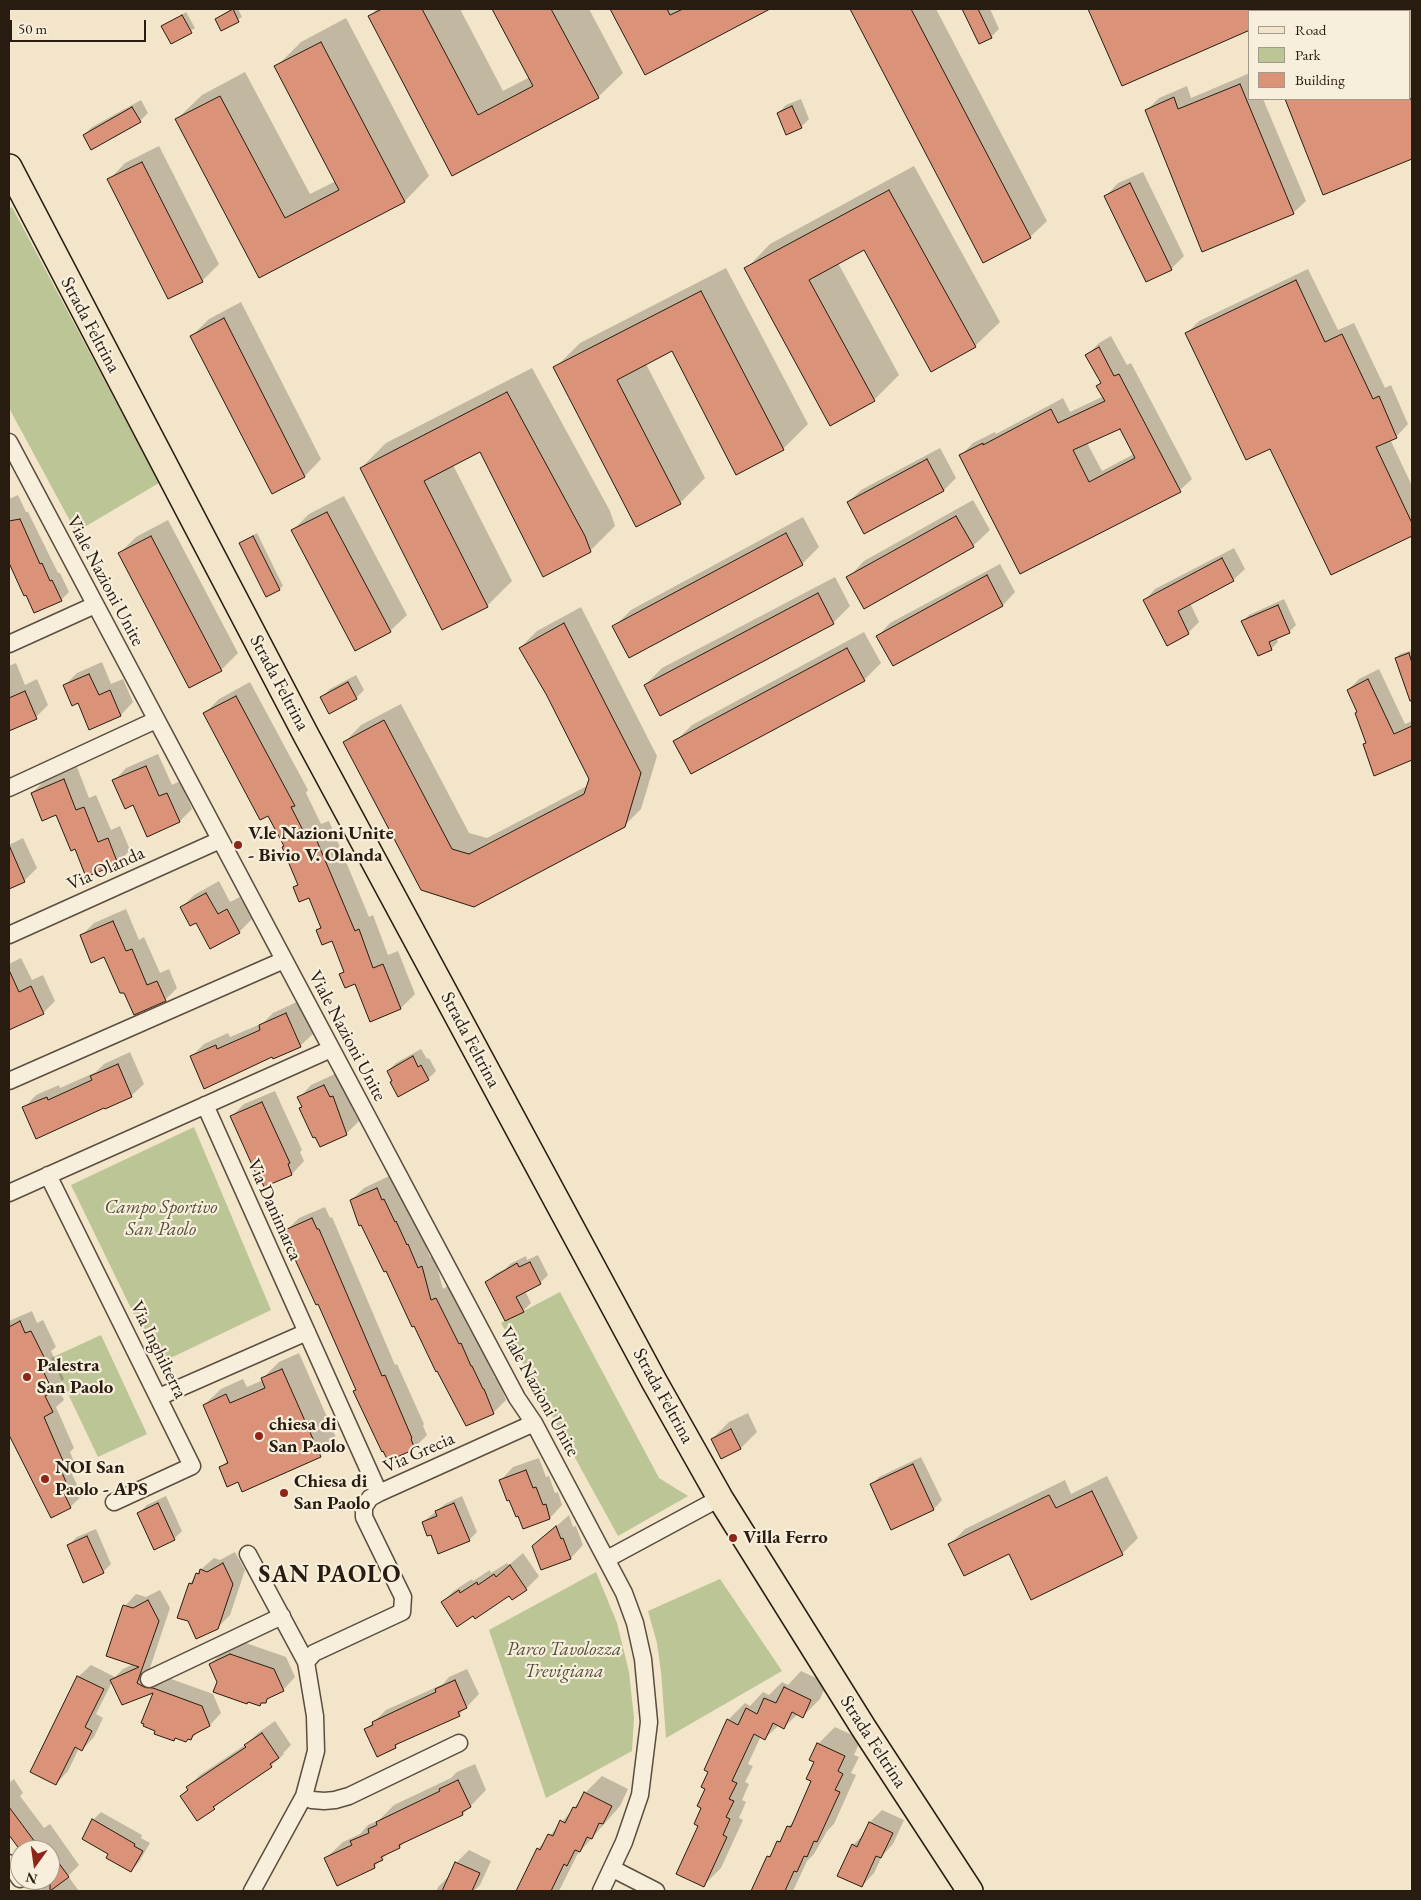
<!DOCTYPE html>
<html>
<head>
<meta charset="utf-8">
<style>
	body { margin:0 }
	#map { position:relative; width:1421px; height:1900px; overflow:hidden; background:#f3e5c9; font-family:"EB Garamond",serif }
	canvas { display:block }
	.frame { position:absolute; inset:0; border:10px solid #281c11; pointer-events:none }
	.legend { position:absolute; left:1248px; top:10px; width:162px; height:90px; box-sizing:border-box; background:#f7eedc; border:1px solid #a49a8b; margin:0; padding:6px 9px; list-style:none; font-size:15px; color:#281c11 }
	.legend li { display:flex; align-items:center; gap:10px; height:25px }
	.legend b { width:25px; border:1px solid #a49a8b }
	.north { position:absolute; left:10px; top:1840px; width:50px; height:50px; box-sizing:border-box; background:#f7eedc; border:1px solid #a49a8b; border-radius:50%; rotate:194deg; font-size:14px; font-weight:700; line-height:20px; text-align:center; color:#281c11 }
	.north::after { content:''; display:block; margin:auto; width:18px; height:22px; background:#8f2418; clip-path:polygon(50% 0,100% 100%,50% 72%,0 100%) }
	.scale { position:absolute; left:10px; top:20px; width:136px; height:22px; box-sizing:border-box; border:2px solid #281c11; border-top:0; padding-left:6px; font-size:15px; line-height:18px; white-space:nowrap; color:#281c11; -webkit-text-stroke:4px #f7eedc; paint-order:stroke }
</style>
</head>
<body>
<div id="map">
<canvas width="1421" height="1900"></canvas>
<div class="frame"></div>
<ul class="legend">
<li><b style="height:6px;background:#f3e5c9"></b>Road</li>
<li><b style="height:14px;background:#bbc596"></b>Park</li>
<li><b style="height:14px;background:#da9278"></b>Building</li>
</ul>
<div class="north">N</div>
<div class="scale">50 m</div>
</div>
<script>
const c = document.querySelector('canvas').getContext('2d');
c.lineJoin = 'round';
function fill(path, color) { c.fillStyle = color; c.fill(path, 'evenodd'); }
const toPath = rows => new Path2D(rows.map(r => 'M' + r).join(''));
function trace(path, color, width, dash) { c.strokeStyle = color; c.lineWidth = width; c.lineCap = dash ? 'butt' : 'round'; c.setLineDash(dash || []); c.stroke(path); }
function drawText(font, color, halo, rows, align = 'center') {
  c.font = font + ' "EB Garamond",serif'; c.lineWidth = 4.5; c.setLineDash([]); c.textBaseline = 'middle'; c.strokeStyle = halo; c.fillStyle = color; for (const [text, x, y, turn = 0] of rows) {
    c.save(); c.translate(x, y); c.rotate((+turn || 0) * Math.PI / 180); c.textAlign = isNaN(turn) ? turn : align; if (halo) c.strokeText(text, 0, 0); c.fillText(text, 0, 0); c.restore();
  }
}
fill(toPath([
	[12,207,159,483,76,532,9,408,9,209],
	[194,1127,271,1310,158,1364,71,1185],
	[560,1292,659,1478,688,1496,618,1536,501,1323],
	[101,1335,147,1434,98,1457,51,1358],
	[596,1572,617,1623,629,1672,634,1718,632,1751,546,1798,489,1630],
	[720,1579,782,1671,666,1738,661,1672,657,1643,648,1611]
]), '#bbc596');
fill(toPath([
	[232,9,238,9,242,17,222,29,216,19],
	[377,9,460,9,503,91,530,77,493,9,589,9,623,73,598,97,452,174,369,17],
	[611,9,767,9,646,73],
	[852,9,936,9,1047,221,1030,237,984,261],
	[967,9,990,9,999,29,991,37,965,11],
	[1090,9,1296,9,1290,11,1250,11,1123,84],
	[1412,9,1412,157,1324,193,1286,99,1410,99,1410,11,1405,11],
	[186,12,195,28,171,42,163,27],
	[346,18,429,176,405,201,260,276,177,119,202,95,245,72,310,194,336,181,276,67,301,42],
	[1250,73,1250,99,1263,99,1306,201,1293,213,1147,110,1159,98,1187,86,1191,98],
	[801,99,809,119,801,127,778,113,786,105],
	[141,100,148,113,140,121,84,135,92,127],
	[159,146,219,264,202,281,109,180,125,163],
	[914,166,1000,322,975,346,865,248,838,263,899,375,874,400,746,269,770,244],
	[1143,172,1184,256,1171,269,1106,196,1118,183],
	[726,268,808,424,783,449,673,350,646,364,705,478,680,503,555,368,580,343],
	[1308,269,1338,330,1354,323,1385,388,1391,385,1408,424,1396,437,1390,439,1412,486,1412,535,1332,574,1271,447,1187,333,1199,321],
	[241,302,321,459,305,476,272,492,192,336,209,319],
	[1111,336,1127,365,1131,363,1192,479,1180,490,1021,573,961,455,973,443,995,432,996,434,1063,398,1070,412,1104,396,1098,386,1102,382,1087,355,1099,343],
	[1120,428,1134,454,1102,471,1087,443],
	[532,368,610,511,615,526,590,551,481,451,453,465,512,581,487,606,361,468,386,443],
	[940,448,956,478,944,490,864,532,848,502,861,490],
	[18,495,26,512,28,512,58,573,60,573,69,592,61,600,27,593,25,594,9,560,9,499],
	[344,496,407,615,390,631,293,530,309,514],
	[973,500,990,530,973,546,848,578,864,561],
	[803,517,819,547,802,564,614,627,631,610],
	[168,520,238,653,221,670,120,553,136,537],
	[257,533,283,586,279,589,240,543],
	[1234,548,1245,569,1233,580,1190,603,1199,622,1188,633,1144,601,1155,589],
	[1000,564,1015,592,1003,605,893,664,878,636,890,623],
	[835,577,850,606,833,623,645,685,662,668],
	[1284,599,1296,625,1289,632,1276,637,1278,642,1271,649,1243,621,1249,615],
	[581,607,657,756,641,809,624,826,474,905,345,742,361,725,401,704,469,833,487,838,589,785,590,779,547,693,520,648,537,631],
	[864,632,881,663,864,680,675,742,692,725],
	[1412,650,1412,675,1403,679,1396,658,1400,654],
	[102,662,111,684,123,679,133,702,121,715,90,728,78,701,64,686,77,673],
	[16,663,25,685,37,679,48,705,36,717,9,729,9,666],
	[1379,669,1405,724,1412,721,1412,758,1375,775,1364,744,1367,741,1358,712,1348,690,1359,679],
	[356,675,364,690,356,698,329,712,322,697,330,689],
	[250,682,308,790,306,793,321,824,329,821,369,917,373,915,388,955,398,951,415,994,401,1008,341,975,345,970,332,940,318,930,321,926,309,896,294,887,298,883,286,846,269,815,205,713,219,699],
	[158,754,172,785,180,781,192,809,180,821,148,835,134,804,114,781,126,768],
	[77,767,89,798,96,795,111,830,120,826,130,850,118,863,87,875,76,848,57,813,32,793,45,780],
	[23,838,37,868,24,881,9,888,9,845],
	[219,881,230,902,240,897,252,919,239,932,196,922,181,908,194,895],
	[126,909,139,940,144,937,160,973,169,969,177,988,165,1000,125,991,105,956,81,936,94,923],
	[21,958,32,980,43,975,55,1001,43,1013,12,1028,9,1021,9,964],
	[299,1001,313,1034,300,1046,273,1055,191,1057,204,1044,228,1033,230,1037,263,1023,273,1013],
	[421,1049,427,1059,429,1058,436,1071,428,1079,393,1081,388,1071,396,1063],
	[130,1052,144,1084,131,1096,24,1108,36,1095,59,1085,60,1088,96,1072,104,1064],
	[337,1073,356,1110,354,1112,359,1121,346,1134,303,1107,299,1098,311,1085],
	[275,1091,302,1150,300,1152,304,1161,292,1174,265,1186,232,1116,244,1104],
	[389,1176,395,1188,397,1187,407,1211,409,1210,419,1233,421,1233,430,1257,434,1255,443,1289,448,1286,471,1332,474,1331,495,1378,497,1377,506,1400,493,1413,351,1200,364,1188],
	[325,1207,330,1218,332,1217,395,1365,397,1364,424,1424,423,1426,427,1435,414,1448,357,1389,319,1302,289,1242,291,1240,286,1231,299,1218],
	[538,1255,548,1275,540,1283,525,1291,531,1303,523,1311,487,1282,495,1274,505,1269,510,1264,526,1256,527,1260],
	[32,1311,37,1323,43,1320,56,1347,51,1351,64,1379,57,1386,64,1400,56,1407,74,1448,70,1452,77,1469,72,1474,82,1496,70,1507,18,1446,9,1426,9,1321],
	[299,1353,337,1440,320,1456,239,1481,220,1468,228,1460,204,1405,221,1389,243,1379,247,1387,263,1380,262,1379,279,1362],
	[748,1413,757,1432,741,1448,712,1439,729,1422],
	[921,1457,942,1500,934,1509,892,1528,871,1485,879,1477],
	[539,1458,546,1477,549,1476,555,1493,558,1492,562,1505,550,1518,519,1514,501,1480,513,1467],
	[1107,1476,1138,1538,1122,1554,1032,1598,1010,1552,950,1544,965,1529,1065,1480,1071,1494],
	[166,1496,182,1531,174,1539,139,1513,147,1505],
	[462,1496,477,1532,469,1540,431,1533,423,1522,445,1504],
	[569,1515,573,1527,576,1526,583,1545,571,1558,542,1569,533,1547],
	[96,1529,111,1564,103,1572,68,1545,77,1537],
	[235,1552,245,1570,230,1615,217,1628,190,1584,197,1573,214,1558,220,1560],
	[523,1553,539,1576,526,1589,509,1594,473,1614,442,1602,455,1590,472,1579,473,1581,490,1570,491,1573,507,1563,509,1565],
	[160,1590,170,1608,149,1671,213,1694,221,1713,210,1725,199,1731,191,1739,157,1730,155,1690,112,1682,96,1714,103,1718,94,1737,82,1750,79,1748,68,1771,56,1784,78,1677,91,1665,115,1677,123,1669,134,1664,125,1606,136,1594,146,1597],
	[243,1642,286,1657,295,1677,283,1690,273,1694,265,1702,218,1682,210,1664,223,1652],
	[467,1669,479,1694,459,1715,401,1741,395,1747,365,1730,386,1710,443,1684,449,1677],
	[801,1671,827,1683,820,1699,803,1716,798,1714,784,1727,779,1725,765,1738,761,1736,748,1764,753,1766,745,1782,749,1784,742,1800,746,1802,739,1818,743,1820,721,1868,704,1885,700,1825,709,1771,728,1720,745,1703,750,1706,763,1692,769,1695,782,1682,788,1685],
	[275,1721,291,1745,283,1753,284,1754,271,1766,223,1798,214,1808,197,1819,181,1796,189,1788,188,1787,200,1775,248,1743,258,1733],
	[835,1727,861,1739,854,1755,859,1757,851,1773,856,1775,834,1824,827,1831,814,1854,807,1861,793,1891,753,1891,768,1857,775,1850,788,1827,796,1819,813,1780,818,1744],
	[475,1764,486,1790,463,1814,408,1839,400,1847,389,1852,374,1867,326,1858,343,1842,360,1834,368,1825,379,1820,394,1805,451,1778,457,1772],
	[602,1776,628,1789,620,1806,577,1855,559,1891,517,1891,538,1849,582,1799,585,1793],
	[14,1779,23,1793,20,1796,44,1828,50,1824,79,1865,68,1876,79,1891,43,1891,34,1880,50,1880,50,1850,20,1850,20,1860,15,1853,20,1847,9,1833,9,1783],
	[882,1810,904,1820,893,1844,882,1856,874,1873,862,1886,853,1845,865,1833,870,1822],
	[101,1812,142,1835,141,1838,150,1843,139,1862,131,1871,110,1853,93,1820],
	[469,1850,491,1861,480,1885,474,1891,436,1891,439,1886,451,1874,456,1863]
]), '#0003');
const building = toPath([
	[233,9,239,22,221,31,215,19,233,9],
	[382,9,422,9,478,115,533,86,492,9,551,9,599,98,452,176,368,16,382,9],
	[610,9,667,9,670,15,683,9,770,9,645,75,610,9],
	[850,9,911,9,1031,238,983,263,850,9],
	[962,9,978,9,992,38,979,44,962,9],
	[1088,9,1250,9,1250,30,1122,86,1088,9],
	[182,15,192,33,171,44,161,26,182,15],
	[321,42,405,202,259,278,175,119,220,96,285,218,339,190,274,66,321,42],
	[1240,84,1294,214,1202,252,1145,110,1174,97,1178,109,1240,84],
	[1285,99,1412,99,1412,159,1323,195,1285,99],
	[792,106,802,128,786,135,777,113,792,106],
	[132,107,141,122,91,150,83,135,132,107],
	[142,162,203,282,168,299,107,179,142,162],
	[1130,183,1172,270,1146,282,1104,196,1130,183],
	[889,190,976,347,931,372,864,250,809,280,875,401,830,426,744,268,889,190],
	[1296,280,1325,342,1342,334,1373,399,1379,396,1397,438,1376,447,1412,523,1412,536,1331,575,1270,449,1246,460,1185,333,1296,280],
	[701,291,784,450,736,475,672,351,617,380,681,504,636,527,553,367,701,291],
	[224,318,305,477,272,494,190,336,224,318],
	[1099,347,1114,376,1119,374,1181,492,1020,574,959,455,983,443,983,445,1051,409,1058,423,1105,401,1096,386,1101,383,1085,355,1099,347],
	[1120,429,1135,458,1089,482,1073,450,1120,429],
	[507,392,585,536,591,552,543,577,480,452,424,481,488,607,442,630,360,468,507,392],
	[927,459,944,491,864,534,847,502,927,459],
	[327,512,391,632,355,651,291,530,327,512],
	[956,516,974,547,864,609,846,577,956,516],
	[20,519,40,564,42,563,50,581,52,580,62,601,34,613,26,595,24,596,9,563,9,521,20,519],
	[786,533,803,565,629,658,612,626,786,533],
	[151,536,222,671,189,688,118,553,151,536],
	[253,536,280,590,266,597,239,543,253,536],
	[1222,558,1234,581,1178,611,1189,634,1167,646,1143,600,1222,558],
	[987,575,1003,606,893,666,876,636,987,575],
	[818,593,834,624,660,716,644,685,818,593],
	[1278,605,1290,633,1269,642,1272,650,1258,656,1241,621,1278,605],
	[564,623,641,773,625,827,474,907,421,890,343,742,384,720,452,849,469,854,584,794,589,779,546,694,519,648,564,623],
	[847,648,865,681,691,774,673,741,847,648],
	[1409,653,1412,663,1412,701,1410,701,1395,658,1409,653],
	[89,674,99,695,110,690,121,716,89,730,78,703,72,706,63,685,89,674],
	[1368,679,1394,734,1412,726,1412,760,1374,776,1363,744,1366,743,1355,713,1357,712,1347,690,1368,679],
	[348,682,357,699,329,714,320,697,348,682],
	[25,691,37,719,9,731,9,698,25,691],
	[236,696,295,806,291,807,307,838,314,834,355,931,359,929,373,968,383,964,401,1009,370,1022,355,984,345,988,339,974,344,972,332,941,322,945,316,930,321,928,309,898,299,902,293,887,298,885,282,847,284,846,268,816,260,820,203,713,236,696],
	[146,766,159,796,167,793,180,822,147,837,133,805,125,809,112,780,146,766],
	[64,779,76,810,84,807,98,842,108,838,118,864,86,877,75,849,71,851,56,815,42,821,31,793,64,779],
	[9,845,25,882,9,889,9,845],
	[206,893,218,914,227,909,240,933,210,949,196,923,190,926,180,907,206,893],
	[113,921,126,951,132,949,147,985,157,981,166,1001,134,1015,124,993,120,993,104,957,91,963,80,935,113,921],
	[9,970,19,992,31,986,44,1014,9,1030,9,970],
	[286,1013,301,1047,273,1059,272,1057,204,1089,190,1056,216,1045,217,1049,260,1030,259,1025,286,1013],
	[413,1056,418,1067,421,1065,429,1080,398,1097,390,1082,392,1081,387,1071,413,1056],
	[118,1064,132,1097,105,1109,104,1108,36,1139,22,1107,47,1097,48,1100,92,1080,90,1076,118,1064],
	[324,1085,330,1097,333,1096,347,1135,320,1147,315,1137,313,1138,299,1108,302,1107,297,1097,324,1085],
	[262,1102,290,1163,288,1164,292,1175,264,1187,260,1177,258,1178,230,1116,262,1102],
	[377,1188,382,1200,384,1199,395,1222,396,1221,407,1245,408,1244,418,1268,422,1266,431,1300,436,1298,459,1344,461,1343,471,1366,472,1366,483,1389,484,1389,494,1414,466,1426,437,1371,436,1372,414,1326,412,1327,386,1271,384,1272,361,1225,359,1226,350,1200,377,1188],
	[312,1218,317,1229,319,1229,382,1376,385,1375,412,1438,411,1439,415,1449,388,1461,383,1451,382,1452,353,1391,356,1390,318,1304,316,1305,287,1242,290,1241,285,1230,312,1218],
	[530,1262,541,1284,516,1297,524,1312,505,1321,485,1282,517,1263,519,1267,530,1262],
	[20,1321,25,1333,31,1331,45,1359,39,1362,53,1392,45,1396,53,1412,44,1417,63,1461,58,1463,66,1482,60,1485,71,1508,51,1518,9,1435,9,1327,20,1321],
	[282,1369,321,1457,242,1492,238,1482,227,1487,219,1467,228,1463,203,1405,226,1394,230,1403,265,1388,261,1378,282,1369],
	[731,1429,741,1449,721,1459,711,1439,731,1429],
	[913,1464,934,1510,891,1530,870,1484,913,1464],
	[526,1470,533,1488,536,1487,543,1505,546,1504,550,1519,523,1529,518,1516,516,1517,509,1500,507,1501,499,1480,526,1470],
	[1092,1491,1123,1555,1031,1600,1009,1554,964,1576,948,1544,1049,1495,1056,1508,1092,1491],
	[158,1503,175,1540,154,1550,137,1513,158,1503],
	[454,1503,470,1541,438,1554,431,1535,427,1536,422,1522,437,1516,435,1511,454,1503],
	[556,1526,561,1539,563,1538,571,1559,541,1570,532,1546,556,1526],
	[87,1536,104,1573,83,1583,67,1545,87,1536],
	[223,1563,233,1584,218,1629,196,1639,188,1621,177,1618,189,1583,192,1584,196,1573,199,1574,200,1569,207,1572,223,1563],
	[510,1565,527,1590,512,1600,509,1596,475,1619,473,1616,457,1627,441,1602,459,1590,460,1593,477,1582,478,1585,494,1574,496,1577,510,1565],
	[148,1600,159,1621,137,1683,144,1687,153,1688,202,1706,210,1726,193,1735,191,1740,188,1739,186,1742,175,1738,174,1741,154,1734,155,1731,143,1726,144,1724,141,1723,153,1693,122,1705,110,1680,139,1667,106,1656,123,1605,133,1608,148,1600],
	[230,1654,274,1669,284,1691,267,1699,266,1703,261,1703,260,1706,248,1702,247,1704,213,1692,217,1682,209,1664,230,1654],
	[77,1676,104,1689,85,1727,92,1731,82,1751,75,1747,56,1785,30,1772,77,1676],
	[455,1680,467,1708,458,1712,460,1716,395,1745,396,1748,377,1757,364,1729,373,1725,372,1722,436,1692,435,1689,455,1680],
	[784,1687,811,1700,803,1718,792,1712,784,1729,773,1723,765,1740,754,1734,732,1781,737,1783,729,1799,734,1801,726,1817,730,1819,723,1835,727,1837,704,1887,676,1874,698,1826,694,1824,701,1808,697,1806,705,1789,701,1787,708,1772,704,1770,727,1719,738,1725,746,1708,757,1714,764,1698,776,1703,784,1687],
	[262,1733,279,1758,270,1764,272,1767,213,1807,215,1809,197,1821,180,1796,188,1790,186,1787,246,1747,244,1745,262,1733],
	[817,1743,845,1756,838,1771,843,1774,835,1790,840,1792,817,1842,814,1841,807,1857,804,1856,797,1872,794,1871,785,1891,751,1891,767,1856,770,1857,777,1841,780,1842,787,1826,791,1827,811,1781,806,1779,814,1762,809,1760,817,1743],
	[458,1780,471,1807,462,1812,463,1815,399,1845,400,1848,381,1857,383,1860,374,1864,375,1868,337,1886,324,1858,352,1845,350,1841,369,1833,368,1829,377,1825,376,1822,440,1791,439,1789,458,1780],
	[584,1792,612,1806,603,1824,599,1823,592,1839,587,1837,580,1852,575,1850,567,1866,564,1864,551,1891,516,1891,537,1848,540,1850,548,1834,553,1836,560,1820,565,1823,573,1807,576,1808,584,1792],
	[9,1807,41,1850,20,1850,9,1835,9,1807],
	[92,1819,135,1844,134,1846,143,1851,131,1872,106,1858,108,1854,82,1839,92,1819],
	[869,1822,893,1833,881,1858,876,1856,862,1887,837,1876,852,1844,857,1847,869,1822],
	[50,1851,69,1877,50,1891,50,1851],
	[455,1862,480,1873,472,1891,442,1891,455,1862]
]);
fill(building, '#da9278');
trace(building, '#281c11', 1);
const street = toPath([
	[9,442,517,1398,534,1423,624,1593,635,1623,643,1659,649,1722,640,1795,624,1842,601,1891],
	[9,644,95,605],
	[9,788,156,720],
	[9,935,220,840],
	[9,1081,284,960],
	[205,1105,379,1493],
	[48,1175,192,1466,114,1502],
	[9,1193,331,1049],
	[159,1397,307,1332],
	[248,1554,306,1662],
	[607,1559,720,1498],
	[149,1679,282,1616],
	[304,1796,312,1800,324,1801,335,1800,349,1796,459,1743],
	[9,1863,20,1879],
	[613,1869,656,1891],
	[252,1891,304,1796,316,1751,315,1716,306,1662,314,1653,402,1612,403,1597,364,1517,364,1507,370,1498,379,1493,534,1423]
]);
const primary = toPath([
	[9,167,306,735,654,1381,720,1498,863,1727,970,1891]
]);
trace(street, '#5b4e3f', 19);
trace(primary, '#281c11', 28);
trace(street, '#f7eedc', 16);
trace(primary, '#f3e5c9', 25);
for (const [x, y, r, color] of [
	[238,845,5,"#8f2418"],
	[27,1377,5,"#8f2418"],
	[259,1436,5,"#8f2418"],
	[45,1479,5,"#8f2418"],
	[284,1493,5,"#8f2418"],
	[733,1538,5,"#8f2418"]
]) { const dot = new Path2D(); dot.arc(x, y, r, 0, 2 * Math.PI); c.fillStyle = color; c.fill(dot); trace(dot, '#f7eedc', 2); }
drawText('19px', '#281c11', '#f7eedc', [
	["Strada Feltrina",90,325,62],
	["Viale Nazioni Unite",105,581,62],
	["Strada Feltrina",279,683,62],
	["Via Olanda",106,869,-24],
	["Viale Nazioni Unite",347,1036,62],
	["Strada Feltrina",470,1040,62],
	["Via Danimarca",274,1210,66],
	["Via Inghilterra",158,1350,64],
	["Viale Nazioni Unite",539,1392,61],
	["Strada Feltrina",663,1396,61],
	["Via Grecia",419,1453,-24],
	["Strada Feltrina",873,1742,57]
]);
drawText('bold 19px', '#281c11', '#f7eedc', [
	["V.le Nazioni Unite",248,834],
	["- Bivio V. Olanda",248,856],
	["Palestra",37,1366],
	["San Paolo",37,1388],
	["chiesa di",269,1425],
	["San Paolo",269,1447],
	["NOI San",55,1468],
	["Paolo - APS",55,1490],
	["Chiesa di",294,1482],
	["San Paolo",294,1504],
	["Villa Ferro",743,1538]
], 'left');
drawText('italic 19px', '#544f39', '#f7eedc', [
	["Campo Sportivo",161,1208],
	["San Paolo",161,1230],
	["Parco Tavolozza",564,1650],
	["Trevigiana",564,1672]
]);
c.letterSpacing = '1px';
drawText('bold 24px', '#281c11', '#f7eedc', [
	["SAN PAOLO",330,1575]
]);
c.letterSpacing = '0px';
</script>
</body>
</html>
